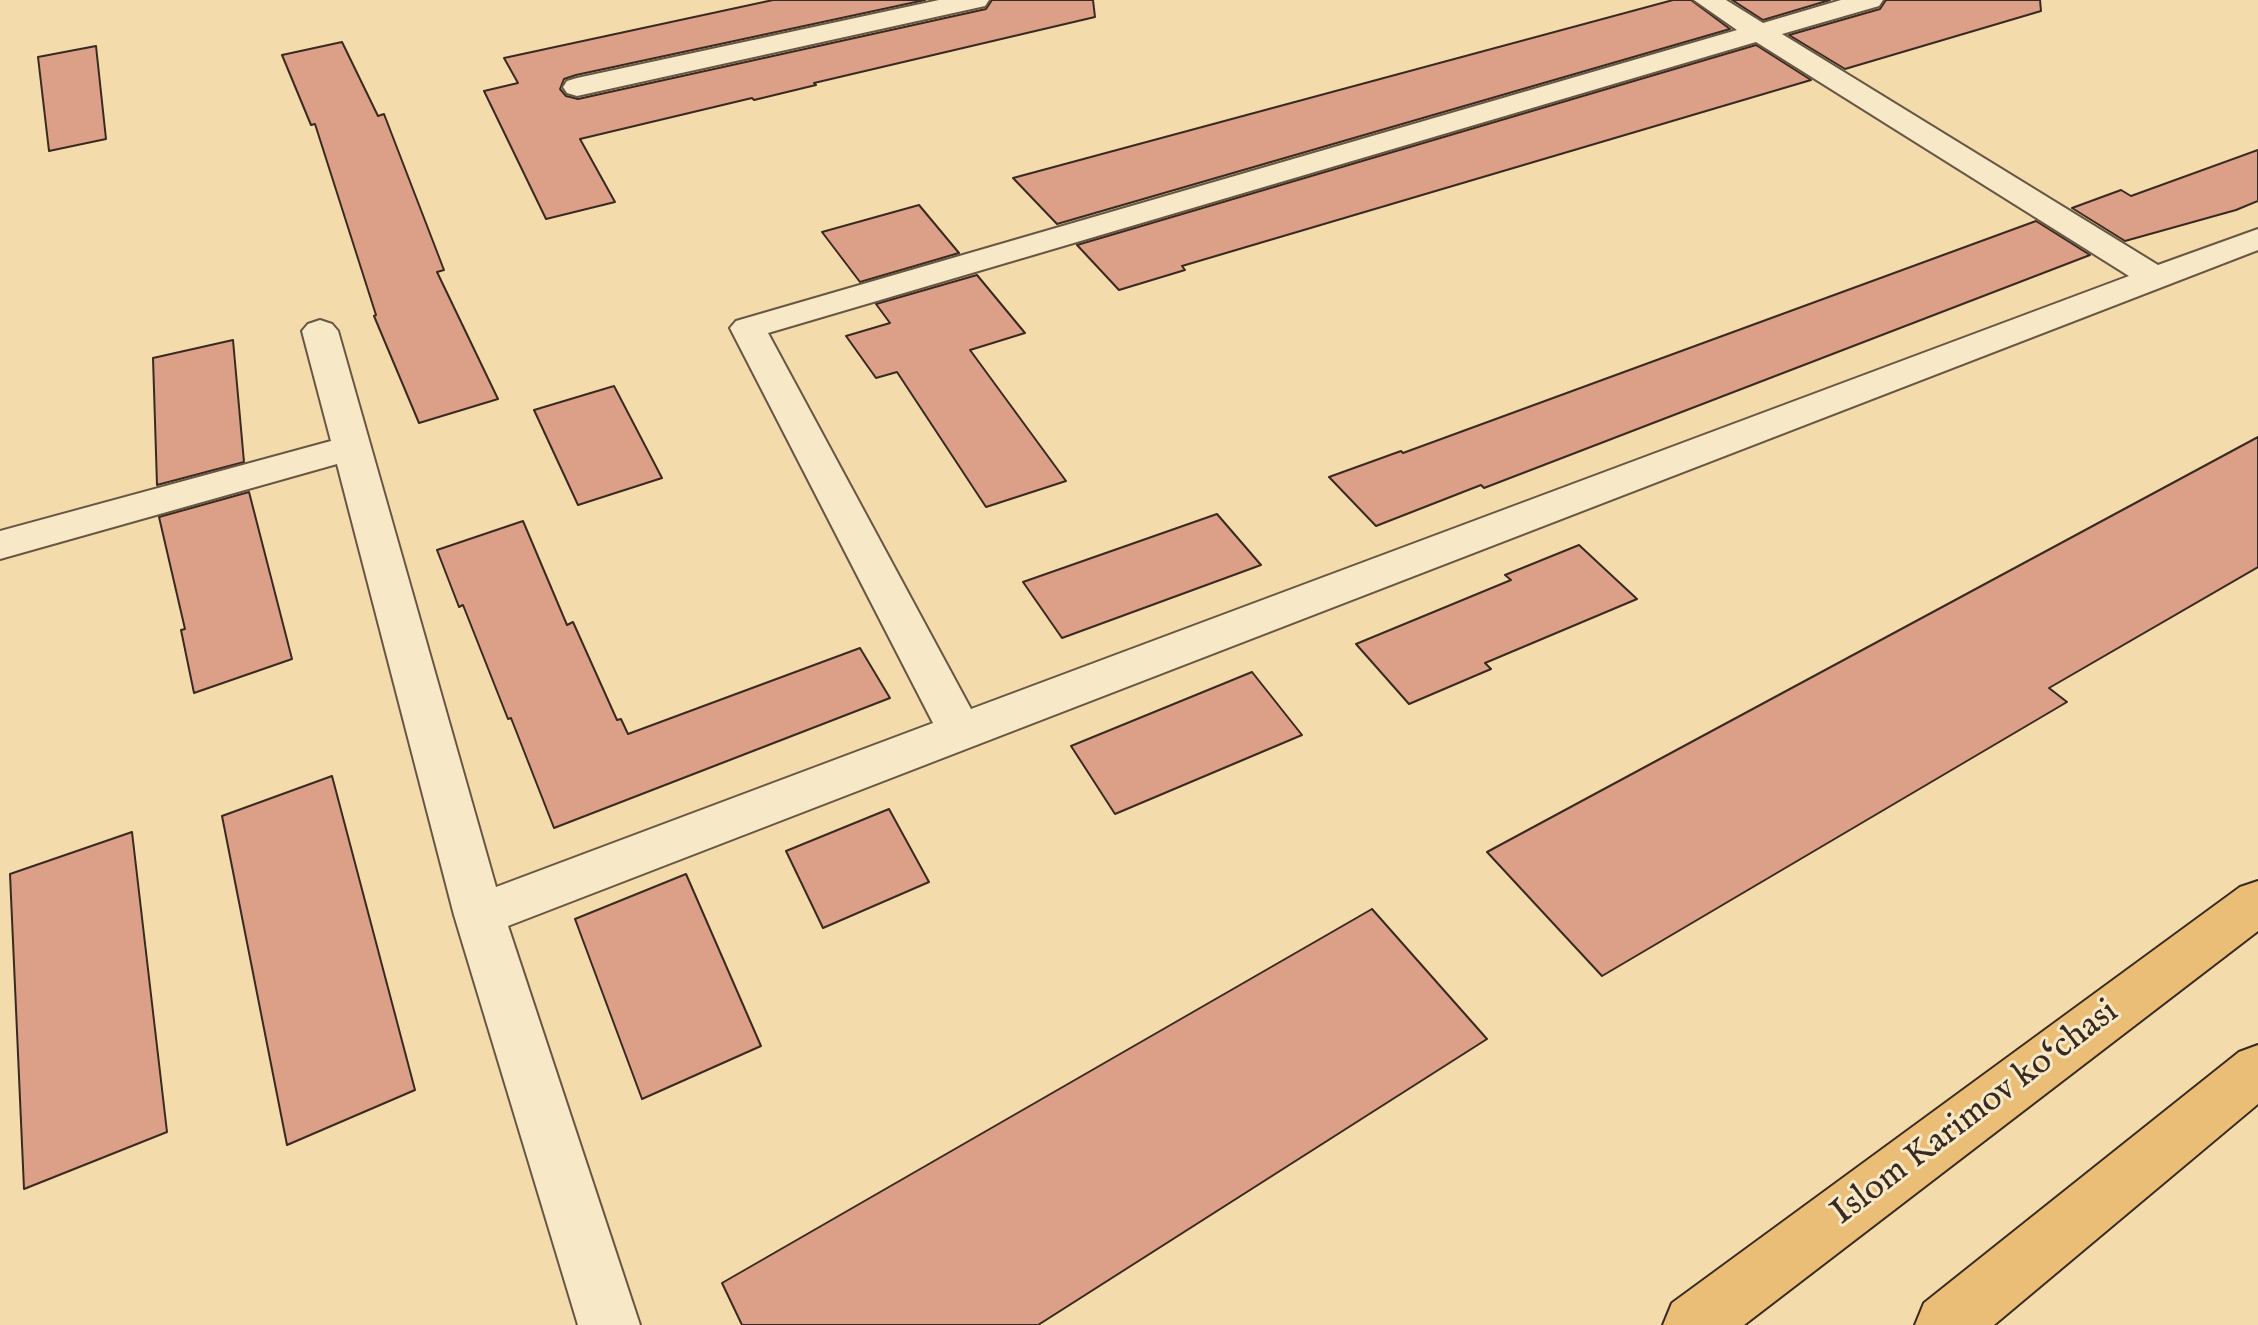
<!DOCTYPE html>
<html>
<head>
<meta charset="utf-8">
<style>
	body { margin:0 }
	canvas { display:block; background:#f3dbab }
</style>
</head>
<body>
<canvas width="2258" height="1325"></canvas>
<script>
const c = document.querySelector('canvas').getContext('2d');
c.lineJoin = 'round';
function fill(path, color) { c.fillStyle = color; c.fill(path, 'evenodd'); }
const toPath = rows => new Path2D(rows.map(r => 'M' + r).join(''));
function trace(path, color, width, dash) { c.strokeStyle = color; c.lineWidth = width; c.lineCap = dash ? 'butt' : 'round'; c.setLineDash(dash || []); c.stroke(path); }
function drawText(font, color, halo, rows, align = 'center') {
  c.font = font + ' "IM FELL English",serif'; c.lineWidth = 6; c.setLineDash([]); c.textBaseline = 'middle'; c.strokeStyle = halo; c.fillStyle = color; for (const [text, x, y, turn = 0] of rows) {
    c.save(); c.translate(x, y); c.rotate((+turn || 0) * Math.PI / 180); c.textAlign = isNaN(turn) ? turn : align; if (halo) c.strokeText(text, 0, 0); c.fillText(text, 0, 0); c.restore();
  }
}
const building = toPath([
	[773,0,925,0,576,75,564,79,560,89,566,96,578,99,986,9,992,0,1093,0,1095,17,814,83,816,85,754,100,752,98,580,139,615,202,546,219,484,91,518,83,504,58,773,0],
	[1673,0,1691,0,1730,29,1057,224,1013,178,1673,0],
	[1732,0,1830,0,1763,20,1732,0],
	[1886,0,2040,0,2041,11,1845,69,1789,35,1880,9,1886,0],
	[342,42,378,116,384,114,444,270,437,272,498,399,419,423,374,316,376,315,315,124,311,125,282,55,342,42],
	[1756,45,1811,80,1182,266,1185,270,1119,290,1077,245,1756,45],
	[96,46,106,139,49,151,38,57,96,46],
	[2258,150,2258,201,2236,210,2125,241,2072,208,2121,190,2131,196,2258,150],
	[919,205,959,253,860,282,822,232,919,205],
	[2036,221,2090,255,1484,488,1481,485,1376,526,1329,477,1401,451,1403,453,2036,221],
	[977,275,1025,333,970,350,1066,481,986,507,897,372,876,378,846,336,890,323,876,304,977,275],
	[233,340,244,462,157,485,153,358,233,340],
	[614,386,662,478,578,505,534,410,614,386],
	[2258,437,2258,567,2049,688,2067,702,1602,976,1487,852,2258,437],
	[249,492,292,659,194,693,181,630,185,629,159,517,249,492],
	[1217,514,1261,565,1062,638,1023,582,1217,514],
	[523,521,567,625,573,622,617,720,621,719,628,734,860,648,890,698,554,828,511,718,508,719,463,605,459,607,437,550,523,521],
	[1579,545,1637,599,1485,663,1491,669,1409,704,1356,644,1511,580,1505,575,1579,545],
	[1252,672,1302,735,1115,814,1071,746,1252,672],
	[332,776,415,1090,287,1145,222,816,332,776],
	[889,809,929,882,823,928,786,851,889,809],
	[132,832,167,1132,24,1189,10,874,132,832],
	[686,874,761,1046,642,1099,575,919,686,874],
	[1372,909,1487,1039,1038,1325,742,1325,722,1283,1372,909]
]);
fill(building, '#dc9f88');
trace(building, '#392a21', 2);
const minor = toPath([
	[939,0,989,0,985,6,976,8,577,96,567,93,563,87,567,81,577,78,939,0],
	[1694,0,1726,0,1763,23,1841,0,1883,0,1879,6,1782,34,2158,265,2258,229,2258,250,508,926,640,1325,578,1325,454,915,337,464,0,559,0,531,331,441,302,331,308,324,320,320,332,324,338,331,496,887,933,723,730,328,736,321,1737,30,1694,0],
	[1756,42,2129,276,971,709,768,333,1756,42]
]);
const primary = toPath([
	[2258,881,2258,931,1744,1325,1663,1325,1672,1303,2240,887,2258,881],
	[2258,1045,2258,1104,1994,1325,1915,1325,1924,1303,2239,1052,2258,1045]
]);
trace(minor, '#685644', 4);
trace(primary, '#392a21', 4);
fill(minor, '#f7e8c8');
fill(primary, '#eabe76');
drawText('36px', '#392a21', '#f7e8c8', [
	["Islom Karimov ko‘chasi",1976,1114,-37]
]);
</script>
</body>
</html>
